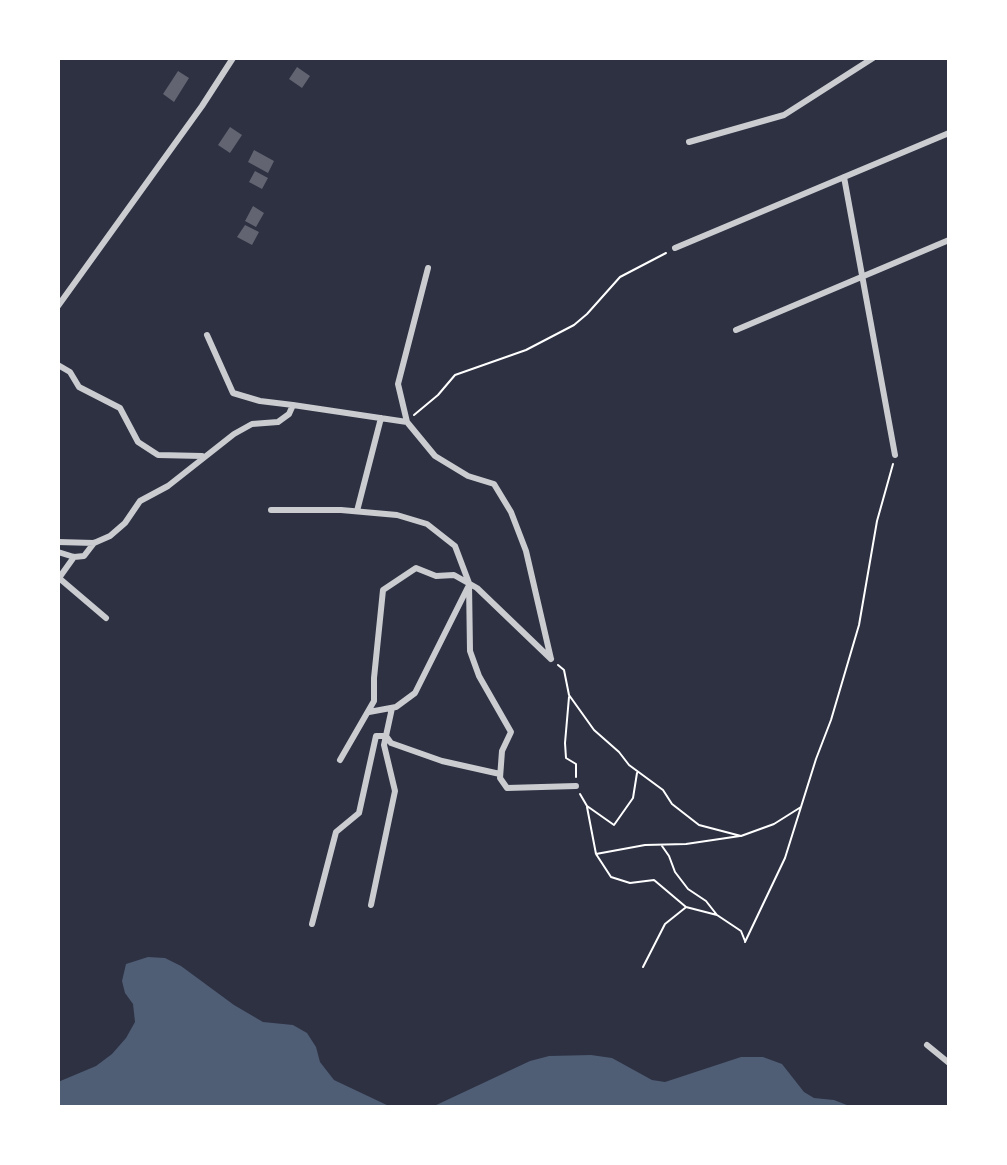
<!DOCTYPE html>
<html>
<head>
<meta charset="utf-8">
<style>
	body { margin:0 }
	#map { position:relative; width:1007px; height:1165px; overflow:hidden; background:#2d3142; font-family:"Varela Round",sans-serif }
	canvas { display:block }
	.frame { position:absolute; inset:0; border:60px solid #fff; pointer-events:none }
</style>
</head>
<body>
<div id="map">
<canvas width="1007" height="1165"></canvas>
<div class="frame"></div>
</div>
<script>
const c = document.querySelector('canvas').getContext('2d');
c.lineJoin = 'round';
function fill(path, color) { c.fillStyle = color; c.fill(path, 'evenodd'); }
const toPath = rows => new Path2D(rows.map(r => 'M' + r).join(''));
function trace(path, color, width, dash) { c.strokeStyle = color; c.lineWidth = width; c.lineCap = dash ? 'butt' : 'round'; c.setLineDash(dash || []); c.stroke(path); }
fill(toPath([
	[148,957,165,958,181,966,234,1005,263,1022,293,1025,307,1033,316,1047,320,1062,334,1080,391,1107,58,1107,58,1082,96,1066,112,1054,126,1038,135,1022,133,1004,125,993,122,981,126,964],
	[591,1055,612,1058,652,1080,665,1082,741,1057,763,1057,782,1064,804,1092,814,1098,834,1100,852,1107,432,1107,530,1061,549,1056]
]), '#4f5d75');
fill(toPath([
	[297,67,310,76,302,88,289,79],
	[178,71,189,78,174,102,163,94],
	[230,127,242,135,230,153,218,145],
	[254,150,274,161,268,173,248,162],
	[255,171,268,178,262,189,249,182],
	[253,206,264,213,256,227,245,221],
	[245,225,259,232,252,245,237,237]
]), '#626471');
trace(toPath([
	[414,415,438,395,455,375,526,350,574,325,587,314,620,277,666,253],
	[558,665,564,670,569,695,594,730,619,752,629,765,663,790,672,804,699,825,741,836,774,824,801,807],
	[569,697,565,743,566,758,576,764,576,777],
	[580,794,587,806,614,825,633,798,637,773],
	[587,807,596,854,645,845,686,844,740,836],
	[662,846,669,856,675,872,688,889,706,901,717,915,741,931,745,941],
	[596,854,611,877,630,883,654,880,686,907,717,915],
	[745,942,785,858,816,759,831,720,859,625,877,521,893,464],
	[643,967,665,924,685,908]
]), '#fff', 2);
trace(toPath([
	[689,142,784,115,873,58],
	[844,177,895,455],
	[675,248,949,133],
	[428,268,398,384,407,422,435,456,468,476,494,484,511,512,526,551,551,659],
	[58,306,202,106,233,58],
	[736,330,949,240],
	[207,335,233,393,260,401,293,405],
	[58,365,70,372,79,387,120,408,138,442,158,455,202,456],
	[271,510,341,510,397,515,427,524,455,546,469,583,470,651,479,676,511,732,502,751,500,778,507,788,576,786],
	[357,511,381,418],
	[58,542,94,543,110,536,125,523,140,501,168,486,234,434,252,424,278,422,289,414,293,405,407,422],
	[58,552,74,557,84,556,94,543],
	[74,557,59,578,106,618],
	[369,712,396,707,415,693,468,587],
	[340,760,374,701,374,678,383,590,416,568,436,576,454,575,477,588,551,659],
	[371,905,395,791,384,745,392,708],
	[312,924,336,832,359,813,376,736,386,736,391,743,442,761,500,774],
	[927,1045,949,1063]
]), '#caccd0', 6);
</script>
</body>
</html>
